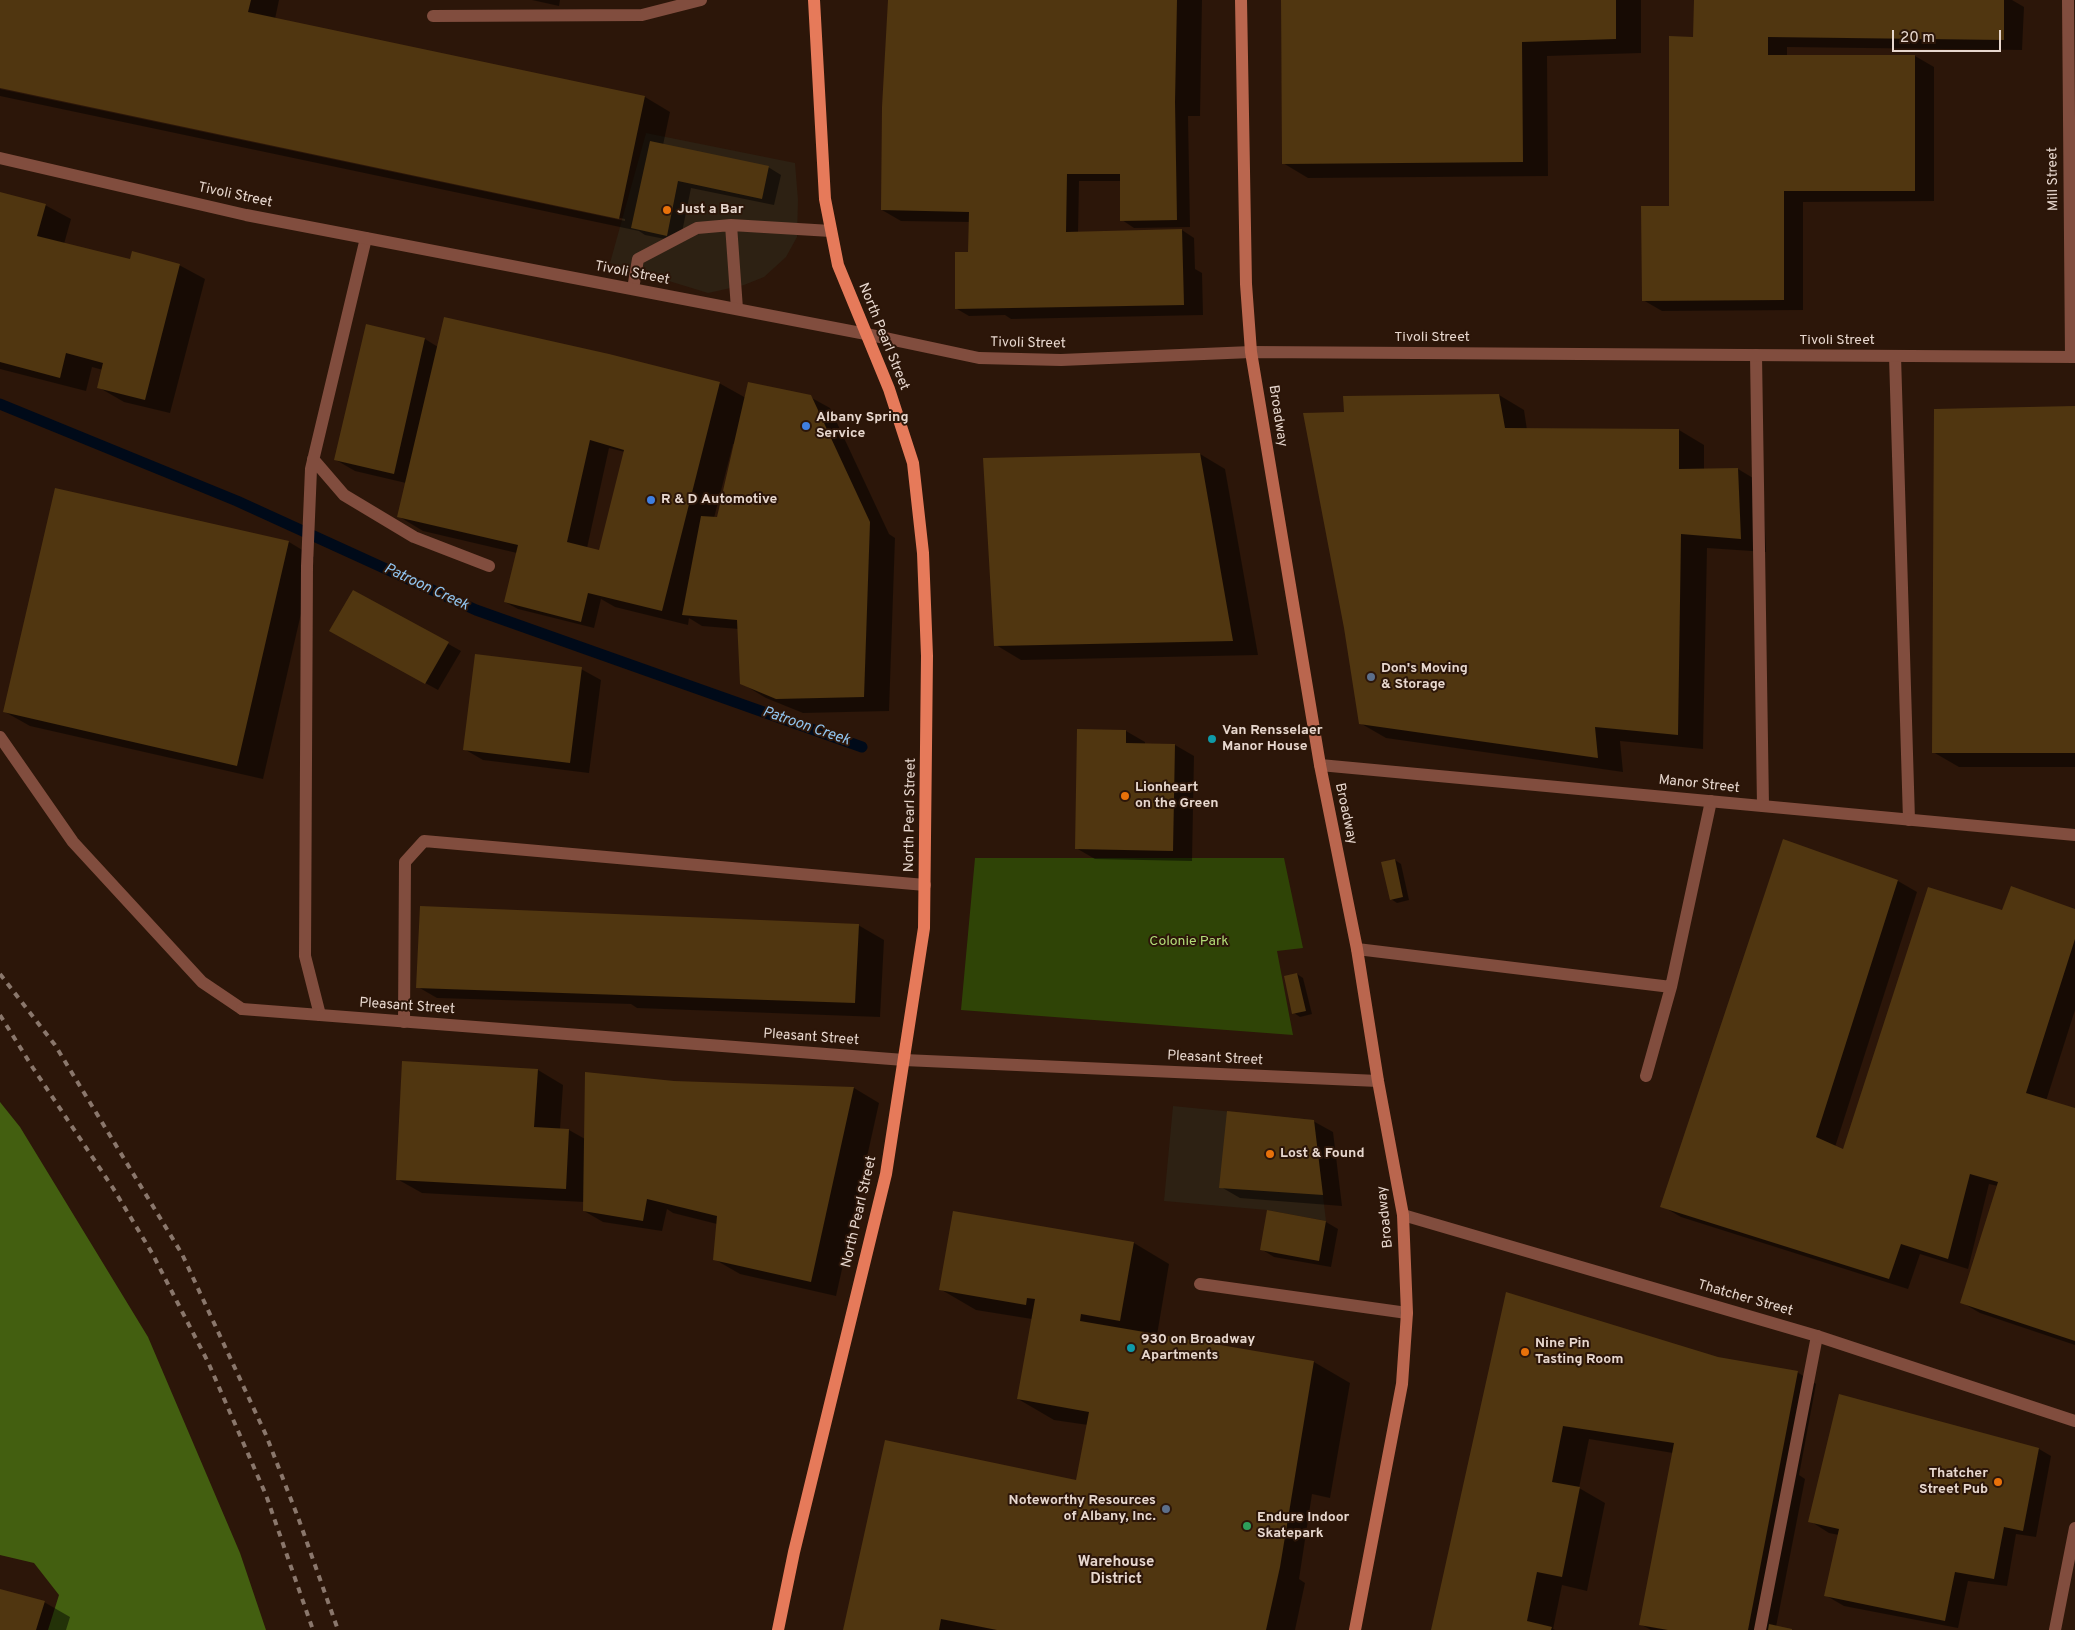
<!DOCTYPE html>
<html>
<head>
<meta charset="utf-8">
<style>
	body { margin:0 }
	#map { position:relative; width:2075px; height:1630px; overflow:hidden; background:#2c1609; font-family:Overpass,sans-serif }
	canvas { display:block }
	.scale { position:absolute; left:1892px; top:30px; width:109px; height:22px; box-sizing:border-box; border:2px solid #e7d7ce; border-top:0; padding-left:6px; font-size:15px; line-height:18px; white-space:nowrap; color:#e7d7ce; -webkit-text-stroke:4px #2c1609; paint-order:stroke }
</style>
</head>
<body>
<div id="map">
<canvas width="2075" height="1630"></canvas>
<div class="scale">20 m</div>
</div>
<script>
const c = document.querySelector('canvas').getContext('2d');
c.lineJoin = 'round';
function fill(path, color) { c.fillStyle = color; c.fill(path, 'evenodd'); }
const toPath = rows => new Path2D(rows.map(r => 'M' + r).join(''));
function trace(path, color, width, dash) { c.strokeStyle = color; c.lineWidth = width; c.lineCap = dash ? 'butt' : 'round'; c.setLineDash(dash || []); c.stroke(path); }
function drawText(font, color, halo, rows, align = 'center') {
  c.font = font + ' Overpass,sans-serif'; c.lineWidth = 4; c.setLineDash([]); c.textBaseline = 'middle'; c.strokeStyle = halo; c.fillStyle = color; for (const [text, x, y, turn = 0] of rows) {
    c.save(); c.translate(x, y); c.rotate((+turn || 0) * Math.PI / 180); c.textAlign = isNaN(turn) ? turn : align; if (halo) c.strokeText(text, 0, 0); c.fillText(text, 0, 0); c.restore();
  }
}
fill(toPath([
	[646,133,795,163,798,200,797,237,786,257,764,277,744,285,708,293,610,263],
	[1173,1106,1314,1120,1326,1221,1267,1210,1164,1201]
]), '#2d2113');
fill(toPath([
	[975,858,1284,858,1303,948,1277,951,1293,1035,961,1010]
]), '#2f4406');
fill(toPath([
	[0,1102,20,1127,148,1337,240,1553,266,1630,48,1630,59,1595,34,1563,0,1555]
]), '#435f10');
fill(toPath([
	[0,0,279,0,275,19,645,97,670,112,663,145,768,167,781,175,774,205,691,188,680,242,645,235,639,231,0,96,0,89,625,221,625,219,0,87],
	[532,0,560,0,559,6],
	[890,0,1202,0,1200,116,1188,116,1190,227,1134,228,1122,220,1121,181,1079,181,1078,233,1182,230,1194,238,1195,269,1202,273,1203,315,1011,319,1005,315,969,316,957,309,970,253,970,222,901,221,882,210],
	[1281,0,1641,0,1641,53,1547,56,1548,176,1308,178,1283,163],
	[1695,0,2012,0,2024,7,2022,50,1787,47,1787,57,1915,56,1934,67,1934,201,1803,202,1803,310,1662,311,1643,300,1670,207,1695,38],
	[0,193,45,205,71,219,64,244,131,261,179,265,205,279,170,413,124,402,98,387,103,370,92,367,86,391,0,369],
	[425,339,438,347,719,383,746,398,810,397,830,408,889,534,895,538,889,711,803,713,766,698,741,683,739,629,702,626,689,618,688,625,615,607,601,599,594,628,518,609,505,602,517,553,423,531,398,516,406,483,355,471,336,460],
	[733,444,735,444,718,518,714,518],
	[609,448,625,452,600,552,587,548],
	[1499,395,1524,410,1527,430,1679,430,1704,445,1704,470,1738,469,1763,484,1766,552,1707,548,1703,749,1620,741,1623,772,1386,738,1360,723,1345,414],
	[2075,407,2075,767,1959,767,1933,752],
	[1200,454,1225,469,1258,655,1021,660,996,645],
	[56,489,289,542,314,557,263,779,30,726,5,712],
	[353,591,461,651,438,690,343,638],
	[581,669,601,680,589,773,483,760,464,749],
	[1126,731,1145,742,1145,744,1175,745,1194,756,1192,861,1095,859,1076,848],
	[1784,841,1898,881,1917,892,1835,1147,1844,1151,2002,912,2075,910,2075,1010,2046,1101,2075,1109,2075,1345,1980,1313,1961,1302,1998,1186,1989,1184,1968,1269,1920,1254,1908,1289,1681,1217,1662,1206],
	[1395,860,1401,864,1409,900,1397,903,1391,899],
	[858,925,884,940,880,1017,637,1008,631,1004,437,998,418,987],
	[1297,974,1303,978,1312,1014,1300,1017,1294,1013],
	[538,1070,563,1085,560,1129,569,1130,585,1139,674,1082,854,1088,879,1103,836,1296,740,1274,714,1259,717,1224,673,1213,667,1209,662,1231,603,1222,584,1211,584,1202,422,1193,397,1179],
	[1313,1121,1333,1132,1342,1206,1240,1198,1221,1187],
	[1326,1222,1338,1229,1331,1267,1274,1257,1261,1249],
	[1134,1243,1169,1264,1157,1335,1314,1362,1350,1383,1330,1498,1312,1494,1299,1579,1305,1583,1295,1630,845,1630,1077,1482,1088,1425,1054,1420,1018,1399,1032,1319,976,1310,940,1289],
	[1507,1293,1720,1359,1797,1372,1816,1384,1799,1475,1805,1479,1776,1627,1790,1630,1651,1630,1640,1624,1673,1453,1589,1439,1579,1488,1605,1503,1587,1591,1562,1585,1553,1629,1555,1630,1433,1630],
	[2039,1449,2051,1456,2036,1537,2016,1534,2007,1586,1968,1581,1958,1628,1844,1606,1825,1595,1839,1535,1829,1533,1810,1521],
	[0,1590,44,1602,70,1617,66,1630,0,1630]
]), '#0007');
trace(toPath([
	[0,404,237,501,476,610,862,747]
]), '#000a19', 11);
fill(toPath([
	[0,0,251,0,248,12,645,96,619,219,0,88],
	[888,0,1177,0,1175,102,1177,220,1120,221,1120,174,1067,174,1066,232,1182,229,1184,305,955,309,955,252,968,252,969,212,881,210,882,107],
	[1281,0,1616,0,1616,39,1522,42,1523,162,1282,164],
	[1694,0,2004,0,2004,40,1768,37,1768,55,1915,55,1915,191,1784,191,1784,300,1642,301,1641,206,1669,206,1669,36,1693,37],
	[650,141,769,166,762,199,678,181,667,236,631,228],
	[0,192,46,204,37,236,130,259,132,251,180,264,145,400,97,388,103,363,66,353,60,378,0,362],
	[444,317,609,354,720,382,662,611,588,593,581,622,504,602,518,545,397,517],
	[590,440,624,450,599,550,567,542],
	[366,324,425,338,394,474,334,460],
	[748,382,811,395,870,522,864,697,776,699,740,684,737,620,682,615,701,516,717,517],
	[1499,394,1505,428,1679,429,1679,469,1738,468,1741,539,1681,534,1678,735,1595,727,1598,758,1359,724,1344,628,1303,413,1344,412,1343,396],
	[2075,406,2075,753,1932,753,1934,409],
	[1200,453,1233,641,994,646,983,458],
	[55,488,289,541,237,766,3,712],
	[353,590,449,642,425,684,329,631],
	[475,654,582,667,570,763,463,750],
	[1077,729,1126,730,1126,743,1175,744,1173,851,1075,849],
	[1783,839,1898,880,1816,1137,1843,1149,1928,887,2002,910,2011,886,2075,909,2075,939,2026,1093,2075,1108,2075,1341,1960,1303,1998,1182,1970,1174,1948,1259,1901,1244,1889,1279,1660,1207],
	[1395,859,1403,897,1390,900,1381,862],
	[420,906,859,924,855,1003,416,988],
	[1297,973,1306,1011,1292,1014,1284,976],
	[402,1061,538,1069,534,1127,569,1129,566,1189,396,1180],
	[585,1072,674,1081,854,1087,811,1282,713,1260,717,1216,647,1199,643,1221,583,1211],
	[1227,1111,1314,1120,1323,1195,1219,1188],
	[1267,1210,1326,1221,1319,1261,1260,1250],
	[953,1211,1134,1242,1120,1321,1081,1314,1080,1321,1314,1361,1280,1567,1266,1630,997,1630,941,1619,939,1630,843,1630,885,1440,1076,1480,1089,1412,1017,1399,1035,1299,1027,1298,1026,1305,939,1290],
	[1506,1292,1718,1357,1798,1371,1748,1630,1668,1630,1639,1625,1674,1443,1563,1426,1552,1482,1580,1487,1562,1577,1537,1572,1527,1621,1552,1627,1551,1630,1431,1630],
	[1839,1394,2039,1448,2023,1531,2004,1527,1994,1579,1955,1572,1945,1621,1824,1596,1839,1529,1808,1522],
	[0,1589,45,1601,36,1630,0,1630],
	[1769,1624,1792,1629,1792,1630,1768,1630]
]), '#503610');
trace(toPath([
	[433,16,642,15,701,0],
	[731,225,737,309],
	[633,289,638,259,697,228,731,225,831,231],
	[1756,355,1763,806],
	[1895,356,1909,820],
	[313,459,344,495,414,537,489,566],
	[0,737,73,842,202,982,242,1009],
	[1357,949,1671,987,1711,801],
	[320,1015,305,956,307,566,311,469,366,238],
	[404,1022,405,862,424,841,925,885],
	[1646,1076,1671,987],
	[1200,1284,1407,1313],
	[1760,1630,1817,1336]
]), '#814d3e', 12);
trace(toPath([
	[2068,0,2071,357],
	[0,158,246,215,866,334,979,358,1061,360,1251,352,2075,357],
	[1320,765,2075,835],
	[242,1009,904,1060,1378,1081],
	[1403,1215,1817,1336,2075,1421],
	[2055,1630,2075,1528]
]), '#814d3e', 12);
trace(toPath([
	[1241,0,1246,284,1251,352,1320,765,1357,949,1378,1081,1403,1215,1407,1313,1402,1384,1355,1630]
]), '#ba664e', 12);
trace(toPath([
	[778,1630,794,1552,886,1174,924,928,927,656,923,553,913,463,889,389,838,265,825,199,814,0]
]), '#e67a5a', 12);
trace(toPath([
	[0,974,55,1045,182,1254,266,1435,299,1520,338,1630],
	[0,1015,33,1068,113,1188,152,1253,208,1362,266,1495,313,1630]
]), '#8a776c', 4, [6, 6]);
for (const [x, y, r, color] of [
	[667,210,5,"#e8710a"],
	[806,426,5,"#3f7fe0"],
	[651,500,5,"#3f7fe0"],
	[1371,677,5,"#5c6f8a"],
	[1212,739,5,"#0f9aa8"],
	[1125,796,5,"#e8710a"],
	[1270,1154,5,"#e8710a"],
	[1131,1348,5,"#0f9aa8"],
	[1525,1352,5,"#e8710a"],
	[1998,1482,5,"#e8710a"],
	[1166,1509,5,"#5c6f8a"],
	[1247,1526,5,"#2e9e5b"]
]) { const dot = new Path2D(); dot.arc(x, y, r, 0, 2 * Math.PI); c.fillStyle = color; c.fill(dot); trace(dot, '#2c1609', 2); }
drawText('14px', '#e7d7ce', '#2c1609', [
	["Mill Street",2054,179,-91],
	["Tivoli Street",235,196,12],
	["Tivoli Street",632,274,11],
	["North Pearl Street",883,337,68],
	["Tivoli Street",1432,338],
	["Tivoli Street",1837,341],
	["Tivoli Street",1028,344,1],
	["Broadway",1277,416,81],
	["Manor Street",1699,785,6],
	["Broadway",1345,814,78],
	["North Pearl Street",911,815,-89],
	["Pleasant Street",407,1007,4],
	["Pleasant Street",811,1038,4],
	["Pleasant Street",1215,1059,3],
	["North Pearl Street",860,1212,-77],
	["Broadway",1386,1217,-96],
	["Thatcher Street",1745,1299,16]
]);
drawText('bold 14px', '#e7d7ce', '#2c1609', [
	["Just a Bar",677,210],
	["Albany Spring",816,418],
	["Service",816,434],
	["R & D Automotive",661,500],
	["Don's Moving",1381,669],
	["& Storage",1381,685],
	["Van Rensselaer",1222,731],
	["Manor House",1222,747],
	["Lionheart",1135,788],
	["on the Green",1135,804],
	["Lost & Found",1280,1154],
	["930 on Broadway",1141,1340],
	["Apartments",1141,1356],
	["Nine Pin",1535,1344],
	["Tasting Room",1535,1360],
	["Thatcher",1988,1474,"right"],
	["Street Pub",1988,1490,"right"],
	["Noteworthy Resources",1156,1501,"right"],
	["of Albany, Inc.",1156,1517,"right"],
	["Endure Indoor",1257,1518],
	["Skatepark",1257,1534]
], 'left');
drawText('14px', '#b3dd78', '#2c1609', [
	["Colonie Park",1189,942]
]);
drawText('italic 15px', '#92c6f1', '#2c1609', [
	["Patroon Creek",426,588,25],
	["Patroon Creek",806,727,19]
]);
drawText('bold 15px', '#e7d7ce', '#2c1609', [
	["Warehouse",1116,1563],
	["District",1116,1580]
]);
</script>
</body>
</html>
